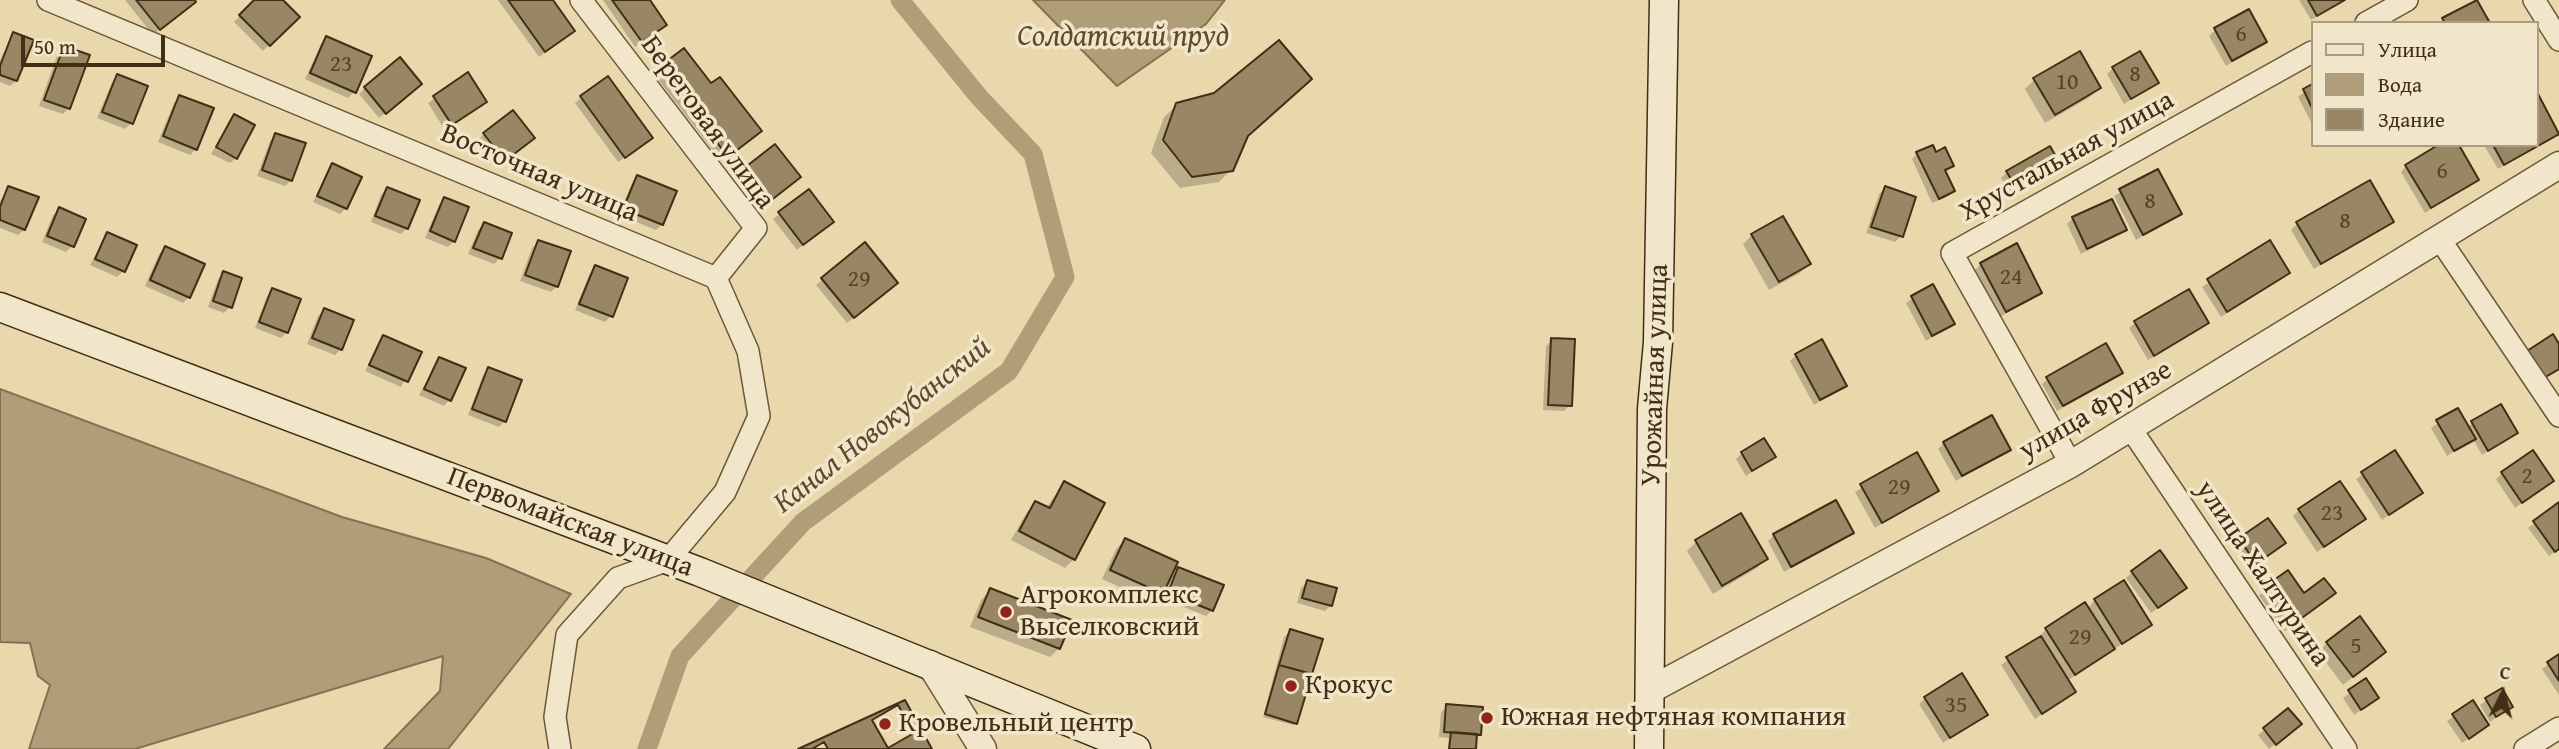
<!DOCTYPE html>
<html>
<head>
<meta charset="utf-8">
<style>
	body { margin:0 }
	#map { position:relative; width:2559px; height:749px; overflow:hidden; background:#ead8ad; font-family:"Gentium Book Plus",serif }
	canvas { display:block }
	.legend { position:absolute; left:2311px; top:21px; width:228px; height:126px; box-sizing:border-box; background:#f1e6ca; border:2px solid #aa9c82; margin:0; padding:9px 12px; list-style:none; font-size:21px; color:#402e15 }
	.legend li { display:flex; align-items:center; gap:14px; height:35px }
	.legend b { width:35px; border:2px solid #aa9c82 }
	.north { position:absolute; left:2468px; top:658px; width:70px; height:70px; -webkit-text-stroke:5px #f1e6ca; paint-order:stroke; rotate:6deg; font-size:19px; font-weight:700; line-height:28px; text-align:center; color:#402e15 }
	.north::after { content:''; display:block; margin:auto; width:24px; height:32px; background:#402e15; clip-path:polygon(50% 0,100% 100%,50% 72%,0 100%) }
	.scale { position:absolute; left:21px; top:35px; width:144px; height:32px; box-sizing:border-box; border:4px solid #402e15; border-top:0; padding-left:9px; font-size:21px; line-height:24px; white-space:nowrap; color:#402e15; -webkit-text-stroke:5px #f1e6ca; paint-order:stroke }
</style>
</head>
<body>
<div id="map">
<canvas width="2559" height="749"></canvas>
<ul class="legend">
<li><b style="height:9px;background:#f1e6ca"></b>Улица</li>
<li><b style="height:19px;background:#b09e79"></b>Вода</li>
<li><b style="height:19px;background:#988664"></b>Здание</li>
</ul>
<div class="north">С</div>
<div class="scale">50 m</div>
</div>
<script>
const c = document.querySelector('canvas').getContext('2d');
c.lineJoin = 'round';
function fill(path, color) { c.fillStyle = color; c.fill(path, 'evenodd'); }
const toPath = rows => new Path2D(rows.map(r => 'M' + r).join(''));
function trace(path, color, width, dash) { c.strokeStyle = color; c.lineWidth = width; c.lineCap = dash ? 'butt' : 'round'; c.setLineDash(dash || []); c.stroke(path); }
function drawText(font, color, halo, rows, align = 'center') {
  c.font = font + ' "Gentium Book Plus",serif'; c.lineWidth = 7; c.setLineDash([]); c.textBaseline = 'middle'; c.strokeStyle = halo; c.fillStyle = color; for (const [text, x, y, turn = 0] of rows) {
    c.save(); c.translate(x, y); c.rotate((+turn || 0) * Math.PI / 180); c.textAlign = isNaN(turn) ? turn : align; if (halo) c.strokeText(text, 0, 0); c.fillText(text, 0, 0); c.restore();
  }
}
const water = toPath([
	[1033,0,1225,0,1206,24,1117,86,1033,0],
	[0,389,342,517,486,558,571,594,448,749,384,749,440,691,443,656,135,749,29,749,50,685,38,676,30,643,0,642,0,389]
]);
fill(water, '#b09e79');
trace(water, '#837151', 2);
fill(toPath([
	[125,0,192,0,153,35],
	[256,0,281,0,298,17,263,51,234,22],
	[498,0,550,0,566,37,539,57],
	[603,0,648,0,659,30,635,47],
	[2299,0,2344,0,2311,20],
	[2215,30,2265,42,2226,66,2209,36],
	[14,34,16,81,10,86,0,82,0,60],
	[326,38,354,92,348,98,305,79,321,44],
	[64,48,69,108,63,114,39,106,58,53],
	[684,50,753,137,721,161,654,74],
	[2113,68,2157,83,2124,104,2107,74],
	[468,75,485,101,445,130,428,103],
	[118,76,131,123,125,129,97,118,112,82],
	[2034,80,2099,88,2090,97,2045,123,2025,89],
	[2312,86,2312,124,2298,97],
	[365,88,414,90,379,118,359,94],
	[2536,94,2558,133,2498,169,2484,145,2536,145],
	[180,97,196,149,190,155,158,142,174,103],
	[581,98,644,144,618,162,575,103],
	[1177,105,1231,170,1219,182,1180,188,1151,153,1164,117],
	[234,116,236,158,230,163,211,154],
	[484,134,527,144,499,166,478,140],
	[276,135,291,180,285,186,257,176,270,141],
	[1917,154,1935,154,1952,166,1946,172,1953,191,1947,197,1932,203,1912,159],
	[2057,162,2009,192,2001,178,2007,172],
	[333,165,346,208,340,214,313,202],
	[2406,166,2477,179,2425,213,2401,172],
	[745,170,793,183,762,206,739,176],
	[2157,171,2180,214,2136,240,2114,196],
	[638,177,662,224,656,230,619,215,632,183],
	[9,188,24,230,18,235,0,228,0,201],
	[1885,188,1901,236,1895,242,1866,233,1879,194],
	[387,189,407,228,401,234,371,222,381,195],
	[809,191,826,227,797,250,773,219],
	[445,199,454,241,448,247,425,238,439,205],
	[59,210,83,220,72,246,66,252,42,242,53,215],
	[2073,218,2125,230,2081,254,2067,224],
	[2392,221,2314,269,2291,230,2297,224],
	[484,224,500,258,494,264,468,254,478,230],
	[107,234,123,271,117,277,90,265],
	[1752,235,1809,264,1800,273,1769,290,1743,244],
	[538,242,557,286,551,292,520,281,532,248],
	[2269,243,2288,273,2221,317,2202,287],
	[865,245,890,288,847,323,816,285],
	[165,248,189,297,183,303,145,286,159,254],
	[1981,264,2040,293,2000,317,1975,270],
	[596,267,626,279,611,316,605,322,575,310,590,273],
	[224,273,230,307,224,313,208,307,218,279],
	[1932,286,1953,324,1926,341,1906,303],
	[273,290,287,332,281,338,255,328,267,296],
	[324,310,341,349,335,355,307,344,318,316],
	[2135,323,2207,323,2148,360,2129,328],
	[383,337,419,353,401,387,365,371],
	[1552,340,1570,405,1564,411,1543,410,1546,346],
	[1796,355,1845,385,1814,405,1790,361],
	[439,359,449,400,444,406,419,395],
	[489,369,505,421,499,427,468,415,483,375],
	[2120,372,2057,411,2042,384,2048,379],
	[2457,410,2467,428,2472,423,2516,433,2482,455,2473,439,2447,456,2431,428],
	[1944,443,2008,449,1956,481,1938,449],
	[2395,452,2421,492,2382,520,2356,479],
	[1742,453,1774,457,1746,476,1736,459],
	[1916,455,1936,491,1875,528,1855,492],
	[2502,473,2552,481,2515,508,2496,479],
	[1064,483,1074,559,1065,568,1011,540,1027,512,1036,503,1046,508],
	[2559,505,2559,549,2549,556,2528,528],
	[2299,510,2364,519,2317,552,2293,516],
	[1740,516,1766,559,1757,568,1713,594,1687,551,1696,542],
	[2268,520,2284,543,2250,568,2234,545],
	[1851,533,1784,572,1768,541,1774,535],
	[1125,540,1168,580,1179,569,1212,610,1206,616,1163,599,1169,584,1166,583,1152,602,1102,579,1116,549],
	[2132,572,2179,593,2151,613,2126,578],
	[1307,582,1331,605,1325,611,1297,603,1301,588],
	[2268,586,2303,595,2333,593,2285,631,2259,596],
	[990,591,1059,648,1050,657,970,627,981,600],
	[2095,600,2150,625,2067,681,2074,692,2035,719,2001,665,2037,640,2046,629,2084,604,2087,609],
	[1290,631,1296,723,1293,725,1263,717,1284,637],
	[2327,643,2384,652,2343,685,2318,652],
	[2559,656,2559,695,2542,669],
	[2366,680,2371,703,2354,715,2343,698],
	[2501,690,2511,707,2490,722,2480,705],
	[1925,698,1985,715,1943,743,1919,704],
	[2472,703,2481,730,2462,743,2447,721],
	[1447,706,1479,734,1475,738,1474,749,1448,749,1449,738,1439,737,1441,712],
	[2288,710,2293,730,2269,749,2258,735]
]), '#0003');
trace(toPath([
	[647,749,680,656,803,522,1009,371,1065,277,1033,154,979,97,900,0]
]), '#b09e79', 19);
const building = toPath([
	[136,0,195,0,196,2,160,30,136,0],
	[254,0,283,0,300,17,270,46,239,15,254,0],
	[508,0,553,0,575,31,545,52,508,0],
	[612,0,650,0,667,25,642,42,612,0],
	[2308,0,2345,0,2317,16,2308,0],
	[2477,0,2490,23,2445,23,2442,18,2477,0],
	[2249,9,2267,42,2232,61,2214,28,2249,9],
	[13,32,34,40,17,81,0,75,0,66,13,32],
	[326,36,372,56,356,93,310,73,326,36],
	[1279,40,1312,79,1248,136,1233,171,1192,177,1163,140,1176,103,1214,93,1279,40],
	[64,46,90,55,70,109,44,100,64,46],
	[684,48,711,83,720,77,762,131,728,157,659,67,684,48],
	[2080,51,2101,88,2055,115,2033,78,2080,51],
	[2140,51,2159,83,2131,99,2112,67,2140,51],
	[400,57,422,84,386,114,364,87,400,57],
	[468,72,487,102,452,125,433,96,468,72],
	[117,74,148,86,133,124,102,112,117,74],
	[608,76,653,138,625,158,580,96,608,76],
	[2312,84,2312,108,2303,89,2312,84],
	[2537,92,2559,134,2504,165,2493,145,2536,145,2537,92],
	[179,95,214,108,197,150,163,136,179,95],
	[513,110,535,138,505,161,483,133,513,110],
	[234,114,255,125,237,159,216,147,234,114],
	[275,133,306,143,292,181,262,170,275,133],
	[775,144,801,177,769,202,743,169,775,144],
	[1933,145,1936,152,1945,147,1954,166,1945,170,1955,191,1939,199,1916,152,1933,145],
	[2438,145,2459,145,2479,180,2431,208,2405,165,2438,145],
	[2050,146,2059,162,2016,187,2006,171,2050,146],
	[332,163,362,177,347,209,317,196,332,163],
	[2158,169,2182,214,2143,235,2119,189,2158,169],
	[637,175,677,191,663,225,623,209,637,175],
	[2370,180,2394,222,2321,264,2296,222,2370,180],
	[8,186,39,197,25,230,0,220,0,207,8,186],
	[1885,186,1916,197,1903,237,1871,227,1885,186],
	[387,187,420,200,408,229,375,216,387,187],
	[809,189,834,222,803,245,778,212,809,189],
	[444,197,469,207,455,242,430,231,444,197],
	[2112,199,2127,230,2087,249,2072,217,2112,199],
	[59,207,86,219,74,247,47,236,59,207],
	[1783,216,1811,264,1779,282,1751,234,1783,216],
	[484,222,512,233,502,259,473,248,484,222],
	[107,232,137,245,125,272,95,259,107,232],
	[538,240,571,251,558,287,525,275,538,240],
	[2270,240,2290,273,2227,312,2207,279,2270,240],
	[865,242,898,283,854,318,821,278,865,242],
	[2017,243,2042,293,2006,312,1980,263,2017,243],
	[165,246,205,264,190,298,150,280,165,246],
	[595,265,628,278,613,317,579,304,595,265],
	[223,271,242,278,232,308,213,301,223,271],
	[1933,284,1955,324,1932,336,1911,296,1933,284],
	[272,288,301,299,288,333,259,322,272,288],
	[2189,289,2209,323,2154,356,2134,321,2189,289],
	[324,308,354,320,342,350,312,338,324,308],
	[2553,334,2559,344,2559,369,2544,378,2527,351,2553,334],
	[383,335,422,352,408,382,369,365,383,335],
	[1551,338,1575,339,1572,406,1548,405,1551,338],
	[1822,339,1847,386,1820,400,1795,354,1822,339],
	[2106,343,2123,373,2063,406,2046,377,2106,343],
	[439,357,466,368,451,401,424,389,439,357],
	[488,367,522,380,506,422,472,409,488,367],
	[2501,404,2518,433,2488,451,2471,421,2501,404],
	[2458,408,2476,439,2454,451,2436,420,2458,408],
	[1992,415,2011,450,1962,476,1943,442,1992,415],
	[1764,438,1776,457,1752,471,1741,452,1764,438],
	[2395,450,2423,493,2389,515,2361,472,2395,450],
	[2533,450,2554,481,2522,503,2501,472,2533,450],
	[1917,452,1939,491,1882,523,1860,484,1917,452],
	[1064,481,1105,503,1075,560,1019,531,1035,501,1050,508,1064,481],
	[2340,481,2366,519,2324,547,2298,509,2340,481],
	[1836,500,1854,533,1791,567,1773,534,1836,500],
	[2559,502,2559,549,2555,552,2533,521,2559,502],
	[1741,513,1768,559,1722,586,1695,540,1741,513],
	[2268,518,2286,543,2256,564,2239,538,2268,518],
	[1125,538,1178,562,1163,594,1110,570,1125,538],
	[2160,550,2187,588,2158,608,2131,571,2160,550],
	[1178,567,1224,585,1213,611,1168,593,1178,567],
	[2288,570,2304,593,2324,578,2336,593,2295,623,2267,585,2288,570],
	[1307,580,1337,588,1332,606,1302,598,1307,580],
	[2124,580,2152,625,2122,644,2094,599,2124,580],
	[990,588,1072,620,1060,649,978,617,990,588],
	[2085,602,2115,649,2075,675,2045,628,2085,602],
	[2360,616,2386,652,2353,677,2326,642,2360,616],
	[1290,629,1323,639,1312,674,1279,665,1290,629],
	[2041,636,2076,692,2042,714,2006,657,2041,636],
	[2559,654,2559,681,2547,662,2559,654],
	[1279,665,1312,674,1297,724,1265,714,1279,665],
	[1962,673,1988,715,1950,738,1924,697,1962,673],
	[2366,678,2379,698,2361,710,2348,690,2366,678],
	[2502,688,2513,707,2496,717,2485,698,2502,688],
	[905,700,932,749,798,749,905,700],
	[2473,700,2489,725,2469,739,2452,714,2473,700],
	[1446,704,1483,707,1481,735,1444,732,1446,704],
	[898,705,914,733,888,748,872,720,898,705],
	[2288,708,2302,724,2276,745,2263,728,2288,708],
	[1451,732,1477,734,1476,749,1449,749,1451,732],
	[824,742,828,749,812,749,824,742]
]);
fill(building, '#988664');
trace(building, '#402e15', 2);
const minor = toPath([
	[48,0,716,278,748,351,759,416,725,492,668,560,618,578,567,635,555,717,560,749],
	[581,0,756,228,716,278],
	[2534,0,2559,40],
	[2366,23,2407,0],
	[2439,238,2559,416],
	[2131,429,2346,749],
	[2071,464,1952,253,2312,52],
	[2525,749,2559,728]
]);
const tertiary = toPath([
	[930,664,983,749],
	[1652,689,2071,464,2559,165]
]);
const secondary = toPath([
	[0,307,700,572,1136,749],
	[1649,749,1652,409,1658,342,1664,0]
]);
trace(minor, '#6a583b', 24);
trace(tertiary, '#6a583b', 29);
trace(secondary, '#402e15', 31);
trace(minor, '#f1e6ca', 21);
trace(tertiary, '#f1e6ca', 26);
trace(secondary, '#f1e6ca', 28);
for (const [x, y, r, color] of [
	[1006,612,7,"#8f2418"],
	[1291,686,7,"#8f2418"],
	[1487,718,7,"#8f2418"],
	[885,724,7,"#8f2418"]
]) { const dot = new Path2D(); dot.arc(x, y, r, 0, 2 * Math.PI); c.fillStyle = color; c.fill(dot); trace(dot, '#f1e6ca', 2.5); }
drawText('24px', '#564429', null, [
	["6",2241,35],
	["23",341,65],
	["8",2135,75],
	["10",2067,83],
	["6",2442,172],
	["8",2150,202],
	["8",2345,222],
	["24",2011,278],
	["29",859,280],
	["2",2527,477],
	["29",1899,488],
	["23",2332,514],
	["29",2080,638],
	["5",2356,647],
	["35",1956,706]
]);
drawText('28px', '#402e15', '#f1e6ca', [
	["Береговая улица",707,123,54],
	["Хрустальная улица",2067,157,-29],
	["Восточная улица",539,174,23],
	["Урожайная улица",1656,375,-88],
	["улица Фрунзе",2096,411,-30],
	["Первомайская улица",570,523,21],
	["улица Халтурина",2262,574,56]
]);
drawText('28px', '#402e15', '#f1e6ca', [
	["Агрокомплекс",1020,596],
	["Выселковский",1020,628],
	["Крокус",1305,686],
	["Южная нефтяная компания",1501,718],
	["Кровельный центр",899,724]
], 'left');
drawText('italic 30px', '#5c4a2e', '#f1e6ca', [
	["Солдатский пруд",1123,37],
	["Канал Новокубанский",883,426,-38]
]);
</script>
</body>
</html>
